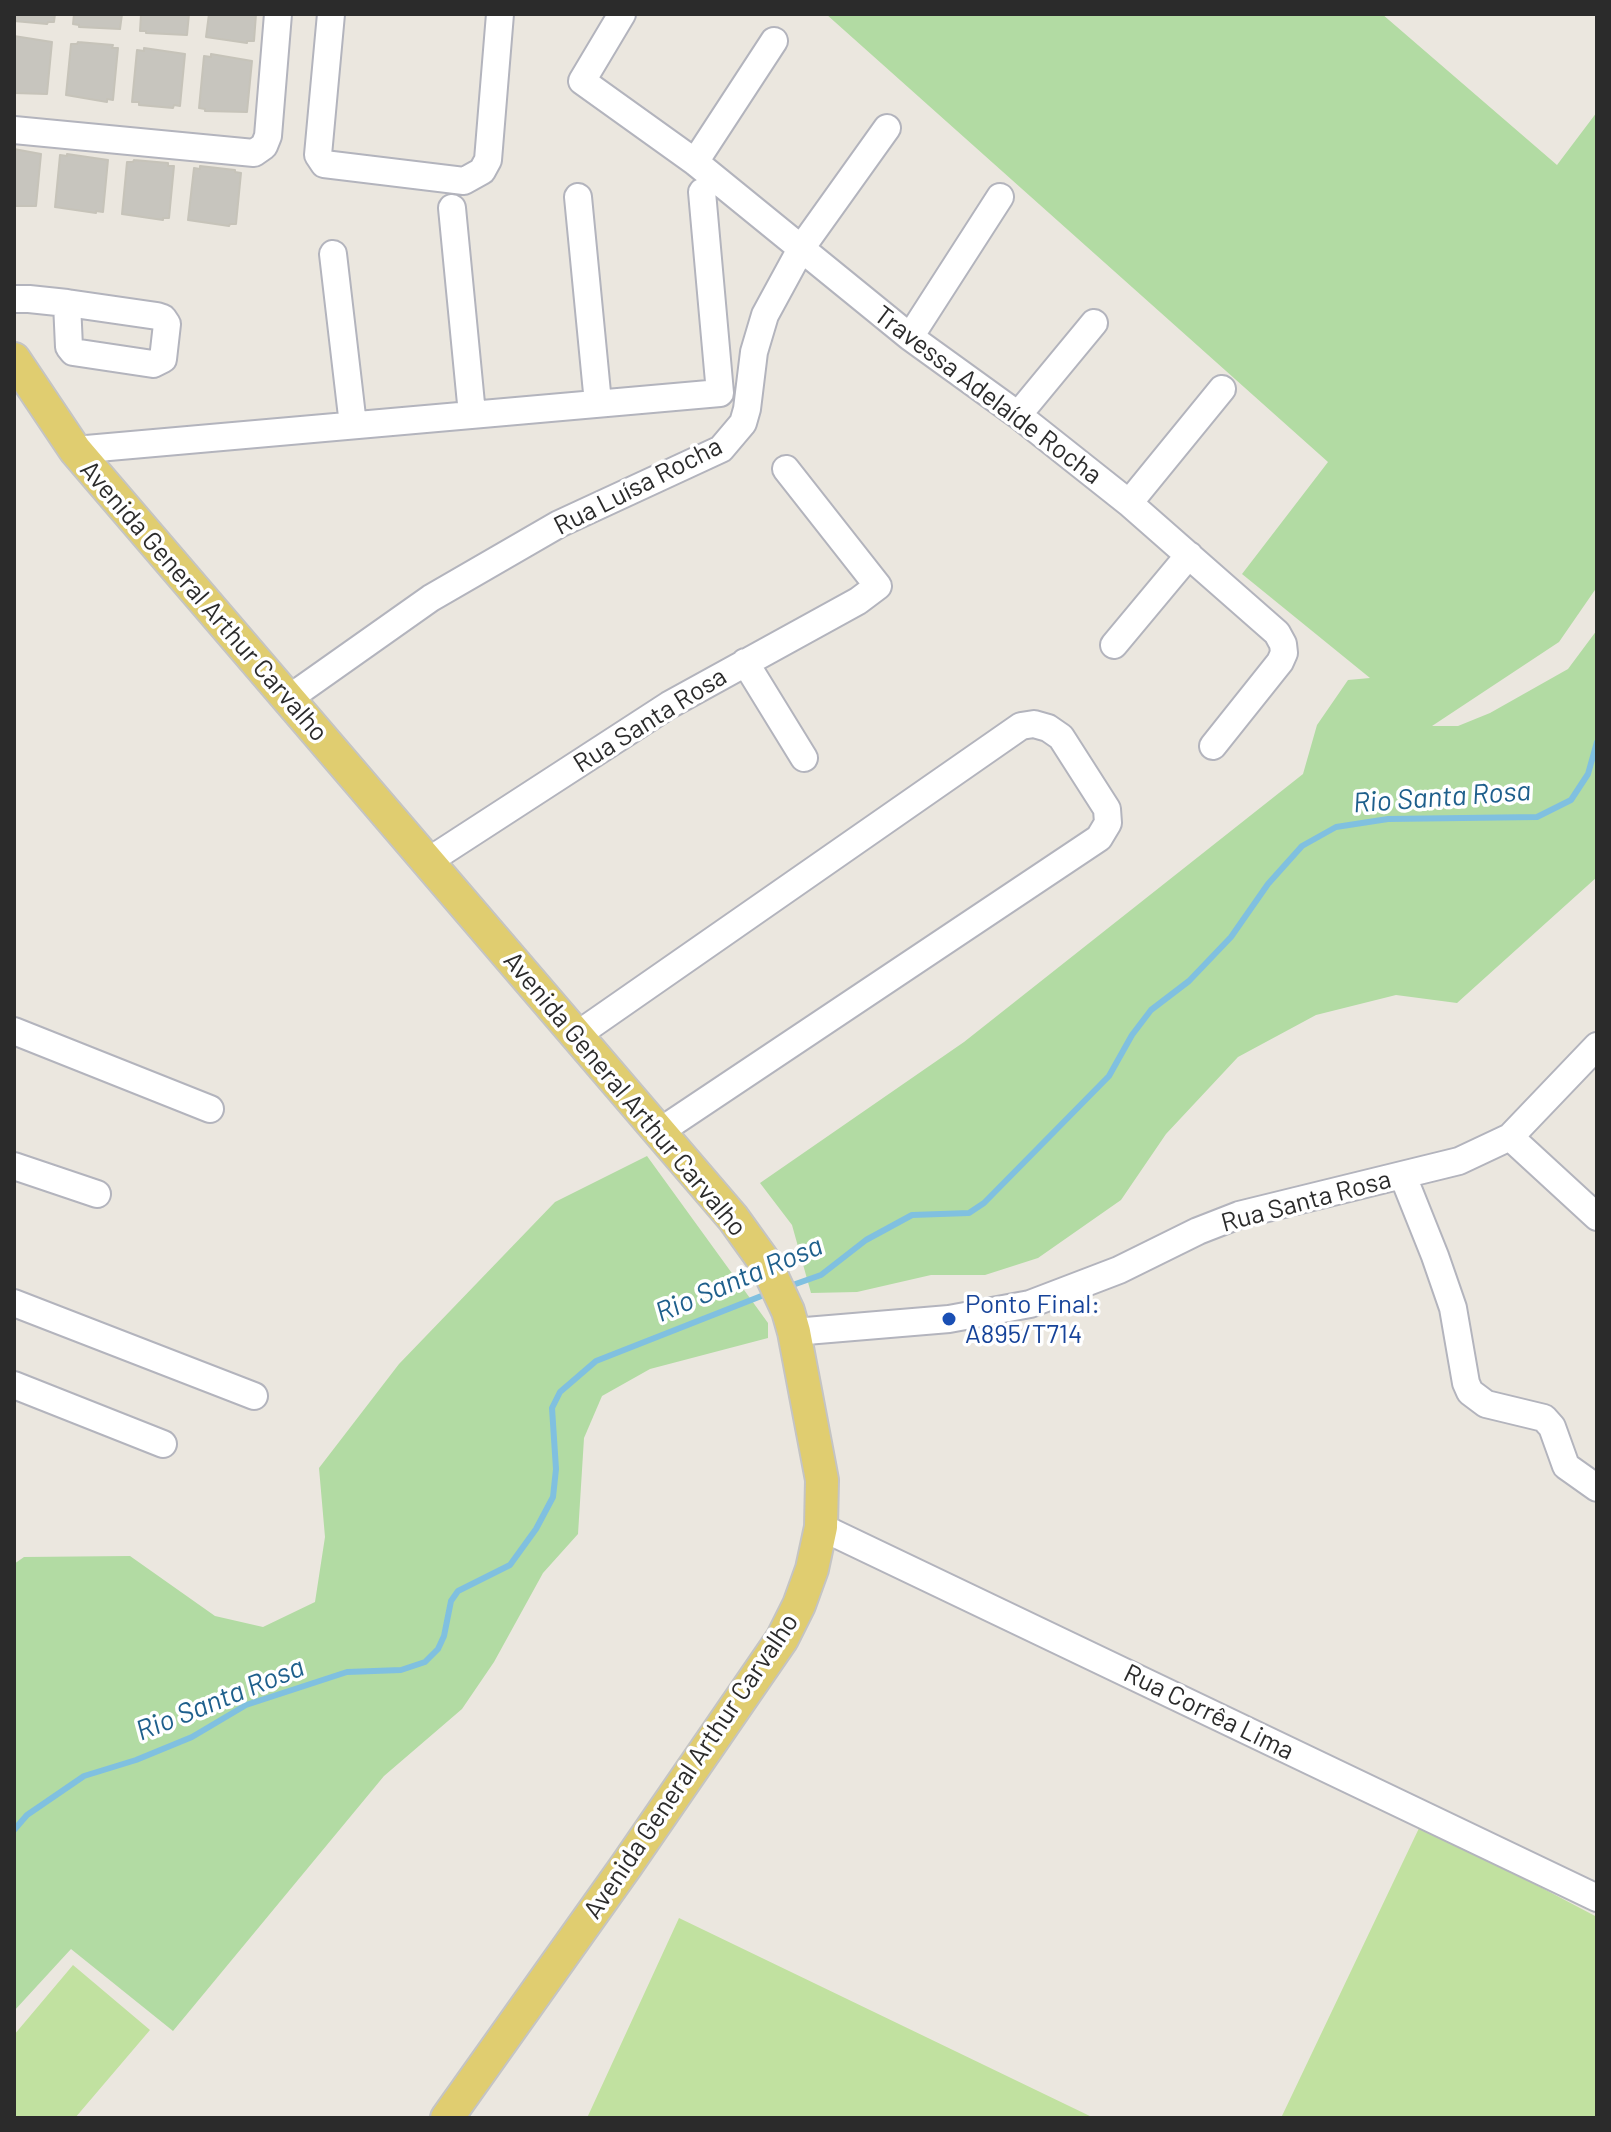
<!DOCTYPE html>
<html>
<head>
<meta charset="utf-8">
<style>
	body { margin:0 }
	#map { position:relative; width:1611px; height:2132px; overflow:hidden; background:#ebe7df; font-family:Barlow,sans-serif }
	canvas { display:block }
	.frame { position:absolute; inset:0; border:16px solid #2b2b2b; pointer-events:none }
</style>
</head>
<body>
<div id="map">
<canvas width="1611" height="2132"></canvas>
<div class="frame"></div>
</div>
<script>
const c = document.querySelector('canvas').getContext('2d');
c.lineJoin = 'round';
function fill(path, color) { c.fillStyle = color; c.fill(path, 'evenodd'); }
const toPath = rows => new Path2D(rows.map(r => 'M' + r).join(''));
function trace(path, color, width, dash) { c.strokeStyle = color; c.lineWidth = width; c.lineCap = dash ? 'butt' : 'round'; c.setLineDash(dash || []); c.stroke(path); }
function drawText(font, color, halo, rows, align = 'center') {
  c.font = font + ' Barlow,sans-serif'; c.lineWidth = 7; c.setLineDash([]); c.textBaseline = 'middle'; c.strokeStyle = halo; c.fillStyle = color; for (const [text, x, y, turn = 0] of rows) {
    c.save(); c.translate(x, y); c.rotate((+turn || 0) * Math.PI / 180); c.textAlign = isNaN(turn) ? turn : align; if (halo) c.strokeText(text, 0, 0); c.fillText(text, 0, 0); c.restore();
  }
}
fill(toPath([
	[826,14,1382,14,1557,165,1597,112,1597,587,1559,642,1432,726,1458,726,1490,713,1568,669,1597,630,1597,877,1457,1003,1396,995,1316,1015,1238,1057,1166,1134,1121,1200,1038,1258,985,1275,931,1275,857,1292,811,1293,792,1225,760,1183,964,1042,1303,774,1317,725,1348,680,1370,678,1242,574,1328,462],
	[647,1156,768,1323,768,1338,650,1369,602,1396,584,1438,578,1534,543,1573,494,1662,462,1709,384,1776,173,2031,71,1949,14,2011,14,1564,24,1557,130,1556,215,1616,263,1627,315,1602,325,1537,319,1468,399,1364,555,1202]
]), '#b2dba3');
fill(toPath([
	[1421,1824,1597,1917,1597,2118,1281,2118],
	[679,1918,1094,2118,587,2118],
	[73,1965,150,2030,75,2118,14,2118,14,2035]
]), '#c1e1a0');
trace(toPath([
	[787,1287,821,1275,866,1240,912,1215,969,1213,984,1203,1109,1076,1132,1035,1151,1010,1189,981,1231,937,1268,884,1302,846,1336,827,1388,819,1537,817,1571,800,1588,774,1597,742],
	[14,1830,27,1815,84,1776,136,1760,192,1737,246,1705,347,1672,401,1670,425,1662,438,1649,444,1636,451,1601,458,1591,510,1565,536,1529,553,1497,556,1469,552,1408,560,1392,596,1361,769,1293]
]), '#80c0e0', 6);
const building = toPath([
	[14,14,55,14,54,22,48,22,47,24,14,21,14,14],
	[74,14,122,14,120,29,79,27,79,25,73,24,74,14],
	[141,14,189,14,187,35,146,33,146,31,140,31,141,14],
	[209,14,256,14,254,41,247,41,247,43,206,37,209,14],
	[14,36,52,42,47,94,14,93,14,36],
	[78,42,113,45,112,48,118,48,113,100,107,99,107,102,66,95,71,44,77,44,78,42],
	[144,48,185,54,180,106,174,105,173,108,139,105,139,102,132,102,137,50,144,51,144,48],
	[211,54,252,61,247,112,205,111,205,109,199,108,204,56,211,57,211,54],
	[14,149,41,154,36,206,14,206,14,149],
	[67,154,108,160,103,212,96,211,96,213,55,207,60,155,67,156,67,154],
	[134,160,168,163,168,166,174,166,169,218,163,218,163,220,122,214,127,162,133,162,134,160],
	[200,166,235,170,235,172,241,173,236,224,230,224,229,226,188,220,194,168,200,169,200,166]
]);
fill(building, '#c7c5be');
trace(building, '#c6c3b9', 2);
const minor = toPath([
	[331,14,318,155,324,164,464,181,482,171,488,160,500,14],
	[622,14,582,81,695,162,910,337,1018,415,1129,503,1277,633,1283,644,1284,653,1280,662,1213,746],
	[14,130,254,153,264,146,268,136,278,14],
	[695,162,774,41],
	[578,197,598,403],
	[452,208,472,414],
	[333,254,353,425],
	[14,299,29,299,67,303,157,316,163,318,167,324,163,359,153,364,73,352,69,347,67,303],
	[910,337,1000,197],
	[1018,415,1094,323],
	[75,450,720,393,702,192],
	[1129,503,1222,389],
	[1114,645,1189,555],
	[745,662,804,758],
	[288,699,431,598,559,524,721,449,743,423,747,409,754,352,765,315,802,247,887,128],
	[427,862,669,705,858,601,878,586,786,469],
	[14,1031,210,1109],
	[577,1035,1021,726,1034,724,1048,728,1061,737,1107,809,1108,823,1099,838,659,1132],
	[1510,1137,1597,1217],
	[14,1166,97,1194],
	[1403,1176,1435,1256,1453,1308,1466,1383,1470,1392,1486,1404,1544,1418,1552,1427,1566,1466,1597,1488],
	[14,1303,254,1396],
	[794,1332,949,1319,1030,1304,1119,1270,1198,1231,1239,1215,1459,1161,1510,1137,1597,1046],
	[14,1385,163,1444],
	[821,1527,1597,1898]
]);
const major = toPath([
	[14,359,75,450,733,1218,766,1264,788,1311,794,1332,822,1480,821,1527,812,1569,799,1605,782,1639,626,1866,447,2118]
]);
trace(minor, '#b3b4bd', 30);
trace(major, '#c4c4c4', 36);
trace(minor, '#fff', 26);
trace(major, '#e0cd70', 32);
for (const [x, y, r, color] of [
	[949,1319,8,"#1a4fb4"]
]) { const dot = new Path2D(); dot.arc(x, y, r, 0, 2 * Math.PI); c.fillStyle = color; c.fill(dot); trace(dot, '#fff', 3); }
drawText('26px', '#2b2b2b', '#fff', [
	["Travessa Adelaíde Rocha",988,395,37],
	["Rua Luísa Rocha",638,486,-27],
	["Avenida General Arthur Carvalho",204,601,49],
	["Rua Santa Rosa",650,720,-32],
	["Avenida General Arthur Carvalho",625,1094,50],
	["Rua Santa Rosa",1306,1201,-15],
	["Rua Corrêa Lima",1209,1712,26],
	["Avenida General Arthur Carvalho",691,1766,-56]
]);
drawText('26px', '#164399', '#fff', [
	["Ponto Final:",965,1304],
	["A895/T714",965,1334]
], 'left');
drawText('italic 28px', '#1e5f8c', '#fff', [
	["Rio Santa Rosa",1442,797,-4],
	["Rio Santa Rosa",739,1279,-23],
	["Rio Santa Rosa",220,1699,-22]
]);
</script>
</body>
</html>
